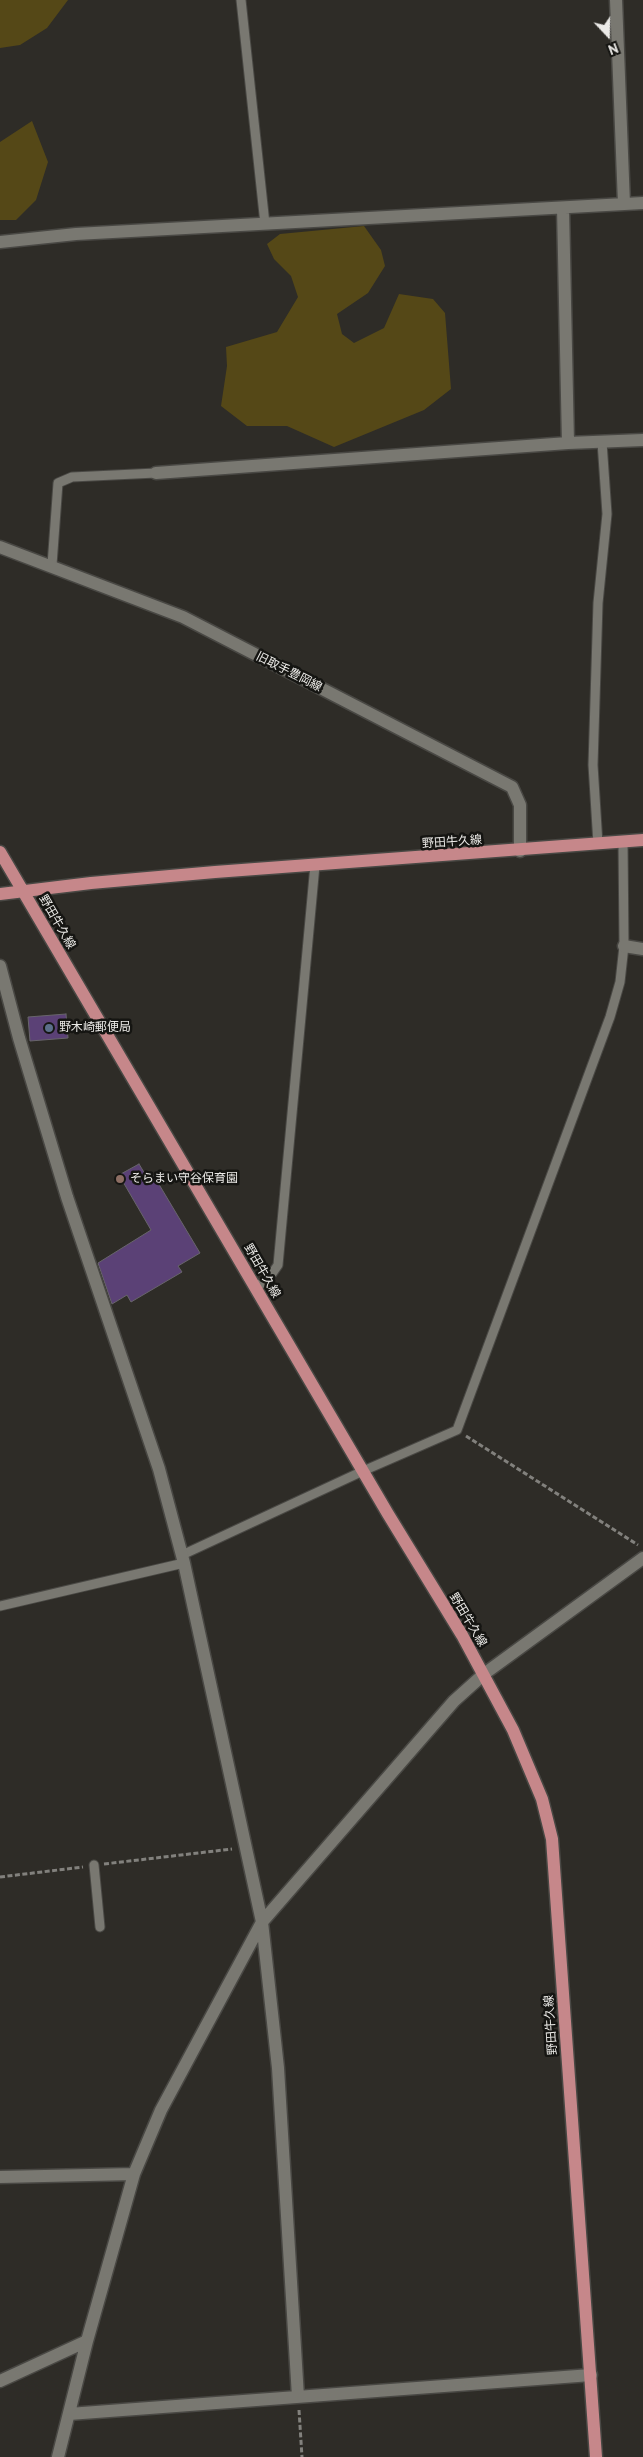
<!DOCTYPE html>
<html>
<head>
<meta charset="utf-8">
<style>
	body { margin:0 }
	#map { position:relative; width:643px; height:2457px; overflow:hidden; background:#2e2c27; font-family:"PT Sans",sans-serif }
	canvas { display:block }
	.north { position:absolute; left:583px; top:10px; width:50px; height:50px; -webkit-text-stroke:4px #151512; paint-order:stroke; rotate:159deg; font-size:14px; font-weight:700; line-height:20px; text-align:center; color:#ebeae7 }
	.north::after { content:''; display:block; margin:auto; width:18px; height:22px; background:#ebeae7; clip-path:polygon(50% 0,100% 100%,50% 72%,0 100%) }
</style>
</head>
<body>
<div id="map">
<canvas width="643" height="2457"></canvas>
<div class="north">N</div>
</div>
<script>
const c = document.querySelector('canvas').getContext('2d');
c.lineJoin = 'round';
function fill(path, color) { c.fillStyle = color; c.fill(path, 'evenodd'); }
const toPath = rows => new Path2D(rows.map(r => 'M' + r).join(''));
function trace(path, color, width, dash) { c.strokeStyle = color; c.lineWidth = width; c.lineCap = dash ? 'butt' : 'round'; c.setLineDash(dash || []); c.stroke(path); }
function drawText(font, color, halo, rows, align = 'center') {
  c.font = font + ' "PT Sans","Noto Sans JP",sans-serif'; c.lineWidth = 5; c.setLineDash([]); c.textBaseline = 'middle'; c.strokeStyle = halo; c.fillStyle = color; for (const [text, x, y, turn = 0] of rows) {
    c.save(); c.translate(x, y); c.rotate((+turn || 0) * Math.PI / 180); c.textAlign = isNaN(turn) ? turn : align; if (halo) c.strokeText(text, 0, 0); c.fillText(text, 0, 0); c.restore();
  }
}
fill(toPath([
	[0,0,68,0,47,28,20,45,0,48],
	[32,121,48,162,36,200,16,220,0,220,0,142],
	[364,226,381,250,385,266,368,293,337,314,342,334,354,343,384,328,399,294,433,299,445,313,451,389,424,410,334,447,287,426,247,426,221,406,227,366,226,347,277,332,298,297,291,276,274,259,267,244,280,234]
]), '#554817');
const building = toPath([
	[66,1014,68,1038,30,1041,28,1017,66,1014],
	[139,1164,148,1179,154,1176,200,1253,178,1266,182,1272,131,1302,127,1295,112,1304,98,1263,151,1230,119,1175,139,1164]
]);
fill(building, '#5b4176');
trace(building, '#68656b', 1);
const service = toPath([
	[241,0,265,224],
	[52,565,58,483,72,477,156,473],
	[598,844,593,765,598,603,607,514,602,442],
	[255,1288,269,1278,278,1265,315,865],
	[182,1555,363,1471,457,1430,610,1017,620,982,624,946,623,842],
	[0,1606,184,1563],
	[94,1865,100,1927]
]);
const minor = toPath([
	[616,0,624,204],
	[563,208,568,443,643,440],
	[0,242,76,234,643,203],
	[156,473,568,443],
	[0,547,183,617,512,787,520,805,520,851],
	[624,946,643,949],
	[0,966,19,1038,67,1197,159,1469,184,1563,262,1922,278,2068,298,2397],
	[0,2177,134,2174],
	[0,2381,87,2341],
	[69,2414,591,2375],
	[58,2457,87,2341,134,2174,161,2110,262,1922,454,1701,484,1674]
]);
const tertiary = toPath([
	[484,1674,643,1558]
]);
const primary = toPath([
	[0,852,388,1514,462,1635,513,1730,542,1799,552,1839,596,2457],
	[0,894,91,883,215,872,643,840]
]);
trace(service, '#494844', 11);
trace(minor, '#494844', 15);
trace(tertiary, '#494844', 15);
trace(primary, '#494844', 15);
trace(toPath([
	[466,1436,638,1545],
	[104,1864,232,1849],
	[0,1877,83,1867],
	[299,2410,302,2457]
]), '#82817d', 3, [5, 2.5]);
trace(service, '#797871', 9);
trace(minor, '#797871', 12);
trace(tertiary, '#797871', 12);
trace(primary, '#c6878a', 12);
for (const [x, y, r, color] of [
	[49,1028,5,"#5c6f8a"],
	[120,1179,5,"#8d6e63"]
]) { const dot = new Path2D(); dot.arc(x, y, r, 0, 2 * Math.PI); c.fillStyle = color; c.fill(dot); trace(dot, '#151512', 2); }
drawText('12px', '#ebeae7', '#151512', [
	["旧取手豊岡線",289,672,27],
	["野田牛久線",452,842,-4],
	["野田牛久線",57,922,60],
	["野田牛久線",262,1271,60],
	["野田牛久線",468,1620,59],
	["野田牛久線",551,2025,-94]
]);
drawText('12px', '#ebeae7', '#151512', [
	["野木崎郵便局",59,1028],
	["そらまい守谷保育園",130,1179]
], 'left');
</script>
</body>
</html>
